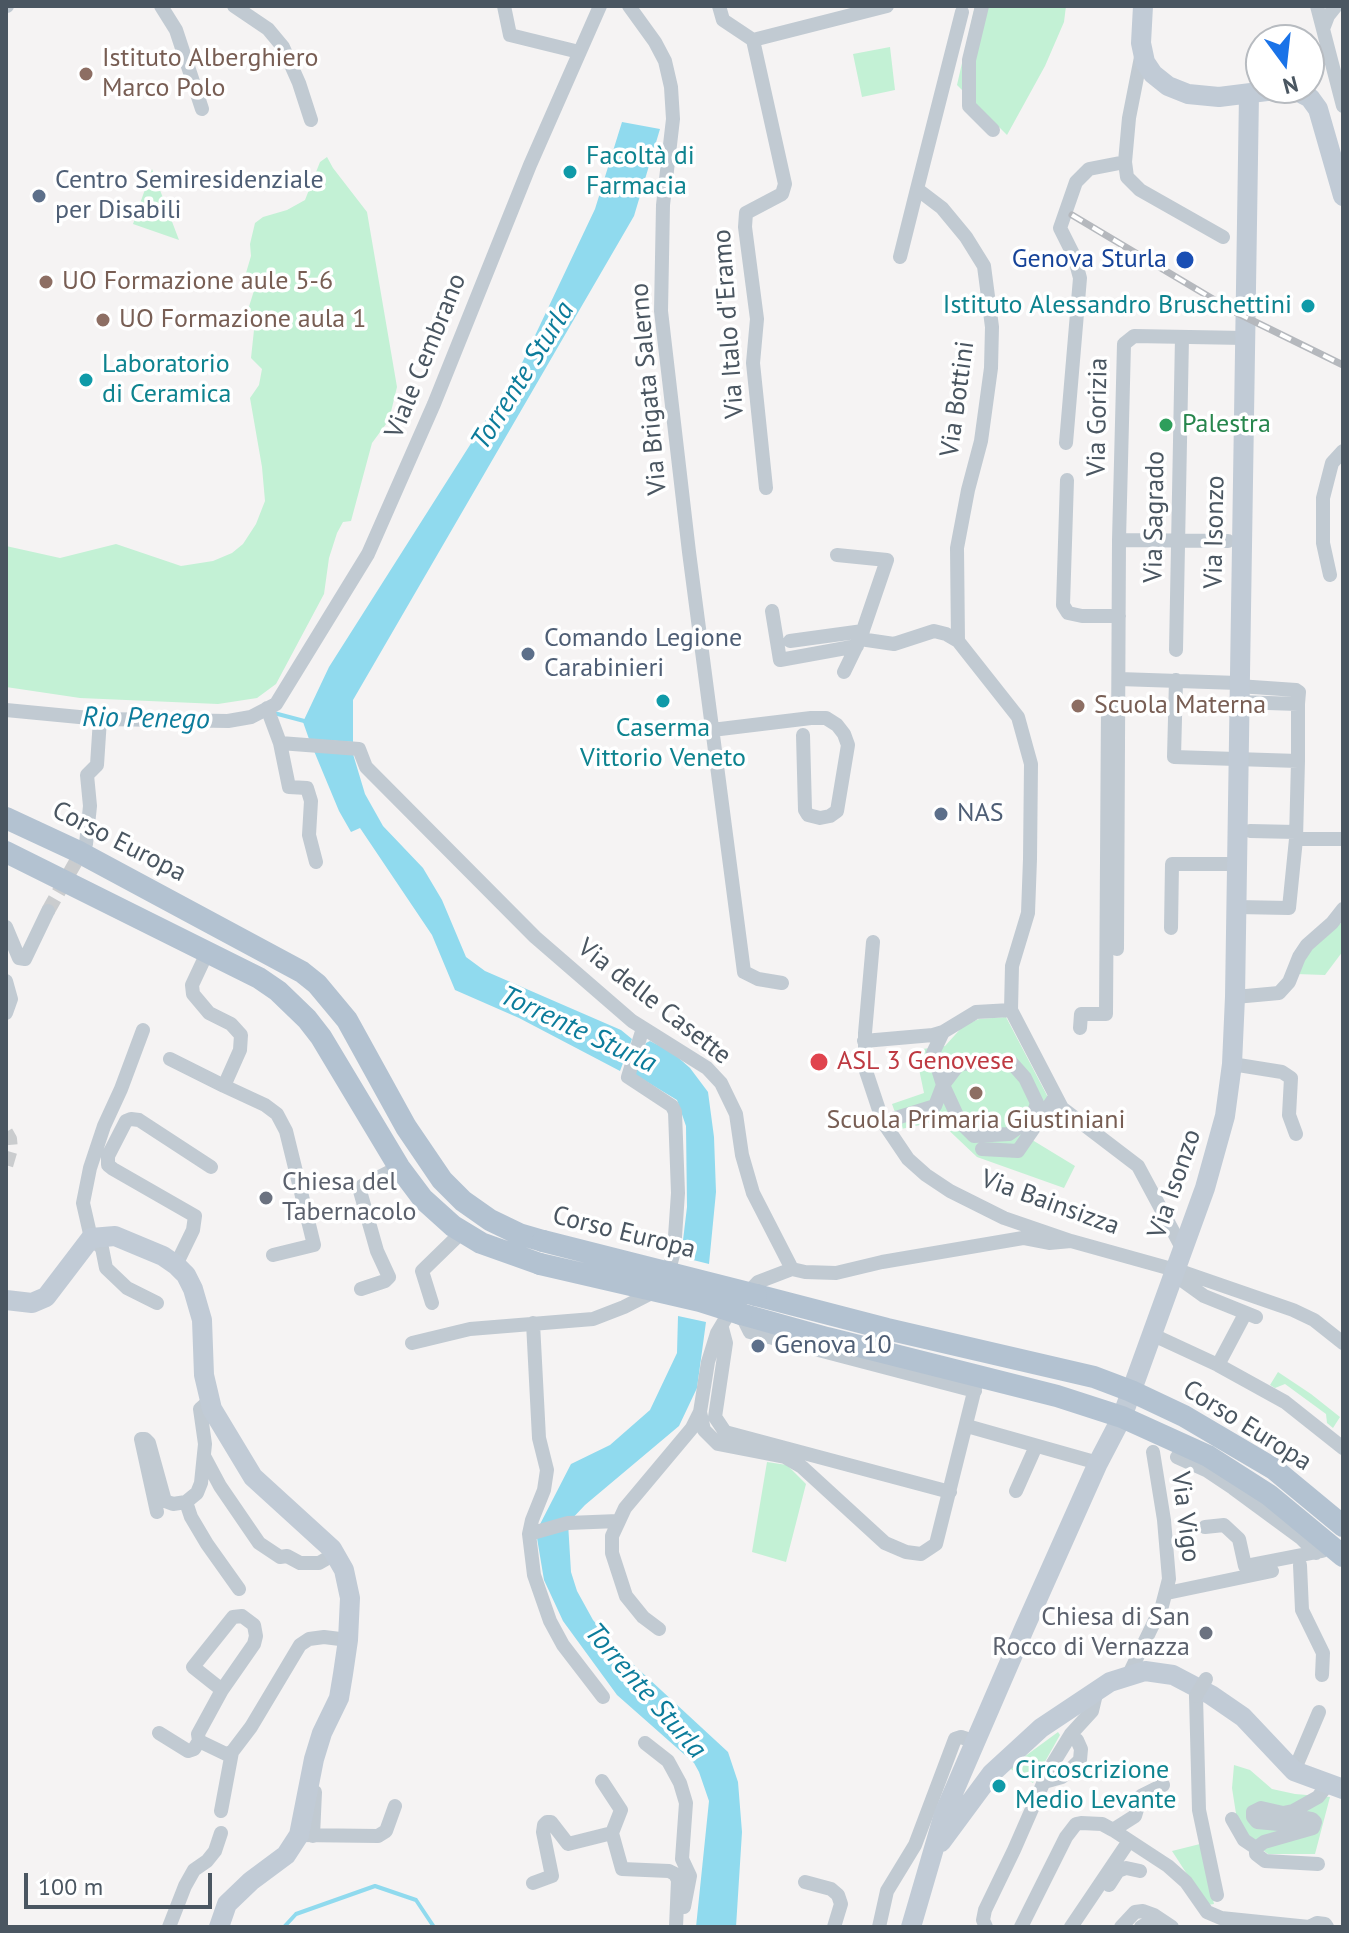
<!DOCTYPE html>
<html>
<head>
<meta charset="utf-8">
<style>
	body { margin:0 }
	#map { position:relative; width:1349px; height:1933px; overflow:hidden; background:#f5f3f3; font-family:"PT Sans",sans-serif }
	canvas { display:block }
	.frame { position:absolute; inset:0; border:8px solid #4a5661; pointer-events:none }
	.north { position:absolute; left:1245px; top:24px; width:80px; height:80px; box-sizing:border-box; background:#fff; border:2px solid #b7bbc0; border-radius:50%; rotate:165deg; font-size:22px; font-weight:700; line-height:32px; text-align:center; color:#4a5661 }
	.north::after { content:''; display:block; margin:auto; width:28px; height:36px; background:#1a73e8; clip-path:polygon(50% 0,100% 100%,50% 72%,0 100%) }
	.scale { position:absolute; left:24px; top:1873px; width:188px; height:36px; box-sizing:border-box; border:4px solid #4a5661; border-top:0; padding-left:10px; font-size:24px; line-height:28px; white-space:nowrap; color:#4a5661; -webkit-text-stroke:6px #fff; paint-order:stroke }
</style>
</head>
<body>
<div id="map">
<canvas width="1349" height="1933"></canvas>
<div class="frame"></div>
<div class="north">N</div>
<div class="scale">100 m</div>
</div>
<script>
const c = document.querySelector('canvas').getContext('2d');
c.lineJoin = 'round';
function fill(path, color) { c.fillStyle = color; c.fill(path, 'evenodd'); }
const toPath = rows => new Path2D(rows.map(r => 'M' + r).join(''));
function trace(path, color, width, dash) { c.strokeStyle = color; c.lineWidth = width; c.lineCap = dash ? 'butt' : 'round'; c.setLineDash(dash || []); c.stroke(path); }
function drawText(font, color, halo, rows, align = 'center') {
  c.font = font + ' "PT Sans",sans-serif'; c.lineWidth = 7; c.setLineDash([]); c.textBaseline = 'middle'; c.strokeStyle = halo; c.fillStyle = color; for (const [text, x, y, turn = 0] of rows) {
    c.save(); c.translate(x, y); c.rotate((+turn || 0) * Math.PI / 180); c.textAlign = isNaN(turn) ? turn : align; if (halo) c.strokeText(text, 0, 0); c.fillText(text, 0, 0); c.restore();
  }
}
fill(toPath([
	[975,6,1066,6,1064,22,1045,66,1007,135,957,85],
	[890,47,895,90,862,97,853,54],
	[327,157,333,168,367,212,397,387,389,420,372,443,351,521,343,522,337,533,329,558,324,594,276,684,257,698,218,704,80,698,6,687,6,546,60,558,116,544,181,566,213,561,232,553,243,544,256,524,265,501,262,467,250,398,259,385,262,369,251,358,254,330,246,316,258,278,246,273,251,256,250,244,255,223,263,217,287,210,305,200,320,162],
	[152,169,179,240,133,224],
	[1343,922,1343,951,1325,975,1296,974,1308,951,1331,929],
	[1006,1017,1052,1105,1029,1138,1075,1166,1064,1188,977,1157,939,1121,901,1129,892,1104,924,1093,915,1050,945,1046,964,1025,979,1019],
	[1278,1372,1311,1394,1340,1417,1333,1428,1327,1423,1326,1414,1285,1384,1275,1388,1270,1385],
	[767,1462,787,1465,806,1484,786,1562,752,1552],
	[1058,1732,1060,1735,1033,1783,1009,1768],
	[1234,1765,1250,1770,1272,1789,1295,1794,1330,1797,1315,1854,1268,1854,1255,1844,1237,1820,1232,1788],
	[1200,1844,1214,1904,1207,1905,1172,1851]
]), '#c3f1d5');
fill(toPath([
	[622,122,660,129,634,216,353,700,353,742,309,739,303,722,329,667,522,363,595,209],
	[314,751,353,754,365,794,383,826,423,868,442,900,466,957,485,971,621,1030,632,1039,620,1071,519,1018,455,990,432,935,360,828,351,832,339,811],
	[650,1041,672,1052,690,1068,708,1092,714,1137,716,1192,709,1264,681,1257,687,1207,686,1126,677,1100,634,1074,646,1043],
	[678,1316,706,1322,697,1388,679,1426,585,1505,568,1523,571,1572,577,1591,593,1620,622,1654,728,1752,738,1782,742,1832,736,1927,696,1927,709,1801,699,1772,694,1763,617,1695,563,1621,544,1580,536,1532,571,1464,610,1445,650,1410,677,1353]
]), '#90daee');
trace(toPath([
	[274,713,308,722],
	[284,1927,296,1914,375,1886,416,1900,434,1927]
]), '#90daee', 4);
trace(toPath([
	[48,911,83,849],
	[6,1132,10,1139,11,1149,6,1166]
]), '#caccce', 14, [14, 7]);
trace(toPath([
	[6,6,7,6],
	[161,6,176,30,202,109],
	[234,6,268,29,283,47,299,83,311,120],
	[504,6,510,35,579,52],
	[629,6,655,42,665,61,671,87,673,119,663,205,661,311,689,552,744,972,758,979,782,983],
	[719,6,723,20,753,40,785,184,782,194,746,213,745,227,757,319,753,363,766,488],
	[982,6,969,60,969,106,993,130],
	[1317,6,1343,106],
	[1323,29,1328,16,1336,6],
	[753,40,887,6],
	[1142,52,1129,118,1125,162,1127,177,1140,190,1223,237],
	[900,257,917,189],
	[1066,443,1080,278,1074,256,1060,228,1076,182,1089,169,1125,162],
	[1067,480,1063,605,1068,613,1082,616,1119,616],
	[1119,540,1228,541],
	[837,555,887,560,860,639,844,672],
	[1330,575,1323,543,1323,498,1332,463,1343,451],
	[772,611,780,660,857,646],
	[860,639,894,644,934,631,946,634,958,641,1018,717,1031,764,1030,859,1028,913,1012,966,1011,1010,1062,1108,1138,1166,1182,1248],
	[790,641,863,631],
	[958,641,957,548,968,490,981,441,991,368,992,327,984,266,966,237,942,208,917,189,962,12],
	[1176,650,1182,337],
	[1119,679,1238,683],
	[1176,680,1174,757,1298,761,1298,704,1238,702],
	[1238,686,1296,690,1299,692,1298,704],
	[267,708,280,743,289,787,307,788,311,801,309,835,316,862],
	[6,710,100,719,228,721,251,717,276,704,368,554,434,404,530,165,600,6],
	[712,730,811,718,826,718,837,725,844,734,848,745,837,811,830,816,820,818,808,815,805,810,803,735],
	[280,743,359,749,366,767,535,937,632,1021,707,1068,721,1083,736,1114,742,1155,753,1193,792,1269,805,1272,836,1273,882,1262,1023,1238,1049,1243,1071,1241],
	[1250,831,1296,832],
	[1296,839,1343,839],
	[86,844,90,806,87,775,97,765,100,719],
	[1237,907,1289,908,1296,839,1298,761],
	[6,927,19,958,25,959,48,911],
	[1171,928,1172,864,1237,864],
	[873,942,865,1033,865,1068,883,1122,908,1159,926,1175,950,1191,1004,1218,1071,1241,1186,1273,1293,1310,1314,1320,1343,1343],
	[1117,949,1119,540,1124,344,1134,336,1245,338],
	[6,981,11,999,6,1013],
	[1235,997,1279,993,1289,982,1299,957,1307,945,1332,923,1343,909],
	[1080,1028,1081,1014,1106,1014,1108,705],
	[143,1030,121,1089,104,1126,90,1168,83,1203,91,1238,102,1248,106,1268,127,1288,157,1303],
	[864,1041,933,1035,943,1032,976,1012,1011,1010],
	[170,1059,224,1086,240,1050,241,1035,231,1024,209,1013,193,994,192,985,207,953],
	[1010,1061,1025,1078,1037,1103,1032,1118,1009,1134,974,1136,960,1122,943,1085,959,1064,1010,1061],
	[1232,1064,1282,1072,1291,1078,1289,1115,1296,1134],
	[224,1086,265,1105,277,1114,286,1131,314,1245,273,1255],
	[883,1122,935,1106,943,1085,933,1053,943,1032],
	[982,1149,1018,1151,1055,1097],
	[176,1265,193,1230,195,1216,113,1169,108,1165,108,1156,126,1121,131,1119,139,1120,211,1167],
	[1172,1273,1204,1296,1256,1317],
	[361,1289,385,1281,389,1277,377,1251,360,1191,362,1186,399,1167],
	[432,1303,422,1271,462,1232],
	[741,1314,750,1332,975,1391],
	[533,1323,539,1438,547,1470,544,1490,532,1520,529,1534,534,1575,550,1621,563,1645,603,1697],
	[722,1328,726,1343,715,1417,725,1432,950,1492],
	[1151,1334,1218,1365,1285,1402,1343,1448],
	[412,1343,470,1329,593,1319,624,1307,665,1286,674,1251,678,1193,675,1112,672,1106,628,1077,643,1028],
	[1218,1365,1245,1314],
	[700,1412,704,1430,718,1444,785,1457,802,1467,885,1543,906,1552,921,1554,936,1544,978,1376],
	[967,1426,1098,1463],
	[204,1456,220,1486,259,1543,280,1557,287,1556,300,1563,319,1563,326,1559],
	[1177,1457,1206,1470,1233,1488,1301,1538,1316,1553],
	[1016,1491,1036,1446],
	[186,1502,191,1517,207,1544,239,1589],
	[157,1512,141,1439,145,1439,149,1443,165,1501,173,1504,186,1502,197,1493,201,1483,205,1444,200,1409,209,1401],
	[1205,1527,1224,1525,1239,1539,1245,1566,1322,1551],
	[529,1534,568,1523,618,1521],
	[1300,1565,1302,1610,1323,1653,1322,1675],
	[1167,1593,1272,1571],
	[659,1629,643,1617,626,1596,612,1553,612,1536,625,1508,692,1428,700,1412,708,1362,717,1333,729,1313,758,1282,792,1269],
	[1129,1674,1162,1606,1169,1579,1164,1520,1153,1452],
	[222,1690,193,1667,233,1617,242,1616,254,1625,256,1636,254,1644,222,1690,198,1734,199,1741,226,1754,232,1752,251,1727,300,1645,309,1639,324,1637,348,1640],
	[1196,1696,1199,1810,1217,1895],
	[159,1733,188,1751,194,1749,199,1741],
	[645,1743,668,1761,680,1783,686,1803,682,1859,690,1876,684,1907],
	[1297,1764,1319,1712],
	[602,1781,621,1810,612,1833,622,1869,669,1871,675,1874,678,1880,676,1927],
	[1044,1782,1062,1777,1080,1760,1081,1749,1077,1740],
	[221,1811,232,1752],
	[1232,1819,1244,1840,1256,1848],
	[1113,1830,1135,1816,1141,1796,1163,1785],
	[299,1835,378,1836,386,1831,395,1806],
	[313,1836,315,1792],
	[1318,1864,1265,1861,1256,1854,1256,1848,1264,1842,1313,1828,1315,1822,1312,1819,1307,1818,1279,1824,1257,1822,1253,1817,1253,1812,1261,1808,1283,1813,1293,1811,1318,1797,1328,1784],
	[805,1882,831,1889,838,1895,841,1904,834,1927],
	[533,1883,552,1876,543,1832,544,1825,547,1822,551,1822,568,1844,612,1833],
	[1109,1885,1118,1871,1126,1868,1140,1871],
	[169,1927,185,1886,194,1870,207,1861,215,1851,221,1833],
	[879,1927,887,1891,915,1845,955,1739,961,1737,976,1742],
	[986,1927,983,1920,985,1910,1014,1850,1049,1770,1071,1734,1092,1711,1097,1690],
	[1021,1927,1066,1837,1076,1824,1081,1823,1102,1824,1113,1830,1168,1866,1186,1882,1207,1912,1221,1918,1309,1927,1317,1923,1325,1924,1327,1927],
	[1071,1927,1129,1841],
	[1121,1927,1135,1912,1143,1911,1154,1915,1172,1927],
	[1141,1927,1146,1924,1155,1927]
]), '#c1cad2', 14);
trace(toPath([
	[1143,6,1141,43,1145,62,1153,74,1168,86,1188,94,1219,97,1291,88,1310,98,1318,109,1343,196],
	[6,1300,32,1303,46,1297,91,1238,115,1236,163,1256,176,1265,186,1275,193,1289,202,1320,204,1375,212,1409,253,1477,332,1549,344,1570,350,1598,348,1640,343,1674,339,1698,322,1733,314,1759,299,1835,286,1855,251,1881,227,1904,219,1927],
	[941,1842,992,1773,1041,1728,1110,1682,1145,1671,1173,1675,1211,1695,1243,1717,1294,1771,1343,1789],
	[911,1927,944,1814,1024,1629,1098,1463,1122,1417,1205,1188,1225,1116,1232,1064,1235,997,1249,94]
]), '#c1cbd6', 20);
trace(toPath([
	[6,818,77,851,302,972,317,984,347,1020,406,1127,442,1180,463,1201,490,1220,519,1234,543,1241],
	[6,852,259,978,278,991,307,1019,321,1037,399,1167,423,1199,453,1226,481,1243,540,1264],
	[756,1295,887,1329,1094,1377,1131,1391,1184,1416,1274,1469,1343,1526],
	[741,1314,827,1338,1057,1396,1122,1417,1208,1456,1269,1495,1343,1556]
]), '#b3c2d1', 22);
const rail = toPath([
	[1072,215,1233,311,1343,365]
]);
trace(rail, '#b5b8bd', 7);
trace(rail, '#fff', 4, [12]);
trace(toPath([
	[1196,1696,1206,1679]
]), '#c1cad2', 14);
trace(toPath([
	[543,1241,756,1295],
	[540,1264,700,1301,741,1314]
]), '#b3c2d1', 22);
for (const [x, y, r, color] of [
	[86,74,8,"#8d6e63"],
	[570,172,8,"#0f9aa8"],
	[39,196,8,"#5c6f8a"],
	[1185,260,10,"#1a4fb4"],
	[46,282,8,"#8d6e63"],
	[1308,306,8,"#0f9aa8"],
	[103,320,8,"#8d6e63"],
	[86,380,8,"#0f9aa8"],
	[1166,425,8,"#2e9e5b"],
	[528,654,8,"#5c6f8a"],
	[663,701,8,"#0f9aa8"],
	[1078,706,8,"#8d6e63"],
	[941,814,8,"#5c6f8a"],
	[819,1062,10,"#e0444e"],
	[976,1093,8,"#8d6e63"],
	[266,1198,8,"#6b7280"],
	[758,1346,8,"#5c6f8a"],
	[1206,1633,8,"#6b7280"],
	[999,1786,8,"#0f9aa8"]
]) { const dot = new Path2D(); dot.arc(x, y, r, 0, 2 * Math.PI); c.fillStyle = color; c.fill(dot); trace(dot, '#fff', 3); }
drawText('26px', '#785e54', '#fff', [
	["Istituto Alberghiero",102,59],
	["Marco Polo",102,89],
	["UO Formazione aule 5-6",62,282],
	["UO Formazione aula 1",119,320],
	["Scuola Materna",1094,706],
	["Scuola Primaria Giustiniani",976,1121,"center"]
], 'left');
drawText('26px', '#0d838f', '#fff', [
	["Facoltà di",586,157],
	["Farmacia",586,187],
	["Istituto Alessandro Bruschettini",1292,306,"right"],
	["Laboratorio",102,365],
	["di Ceramica",102,395],
	["Caserma",663,729,"center"],
	["Vittorio Veneto",663,759,"center"],
	["Circoscrizione",1015,1771],
	["Medio Levante",1015,1801]
], 'left');
drawText('26px', '#4e5e75', '#fff', [
	["Centro Semiresidenziale",55,181],
	["per Disabili",55,211],
	["Comando Legione",544,639],
	["Carabinieri",544,669],
	["NAS",957,814],
	["Genova 10",774,1346]
], 'left');
drawText('26px', '#164399', '#fff', [
	["Genova Sturla",1167,260]
], 'right');
drawText('26px', '#4a5661', '#fff', [
	["Via Italo d'Eramo",729,324,-94],
	["Viale Cembrano",426,356,-68],
	["Via Brigata Salerno",649,389,-95],
	["Via Bottini",958,399,-82],
	["Via Gorizia",1098,417,-89],
	["Via Sagrado",1155,517,-89],
	["Via Isonzo",1215,532,-89],
	["Corso Europa",119,842,27],
	["Via delle Casette",654,1002,38],
	["Via Isonzo",1175,1184,-71],
	["Via Bainsizza",1050,1203,20],
	["Corso Europa",624,1233,14],
	["Corso Europa",1247,1426,32],
	["Via Vigo",1185,1517,83]
]);
drawText('26px', '#27864d', '#fff', [
	["Palestra",1182,425]
], 'left');
drawText('26px', '#be3a42', '#fff', [
	["ASL 3 Genovese",837,1062]
], 'left');
drawText('26px', '#5b616d', '#fff', [
	["Chiesa del",282,1183],
	["Tabernacolo",282,1213],
	["Chiesa di San",1190,1618,"right"],
	["Rocco di Vernazza",1190,1648,"right"]
], 'left');
drawText('italic 28px', '#0c7c9b', '#fff', [
	["Torrente Sturla",523,376,-58],
	["Rio Penego",146,719,1],
	["Torrente Sturla",578,1030,25],
	["Torrente Sturla",645,1691,49]
]);
</script>
</body>
</html>
